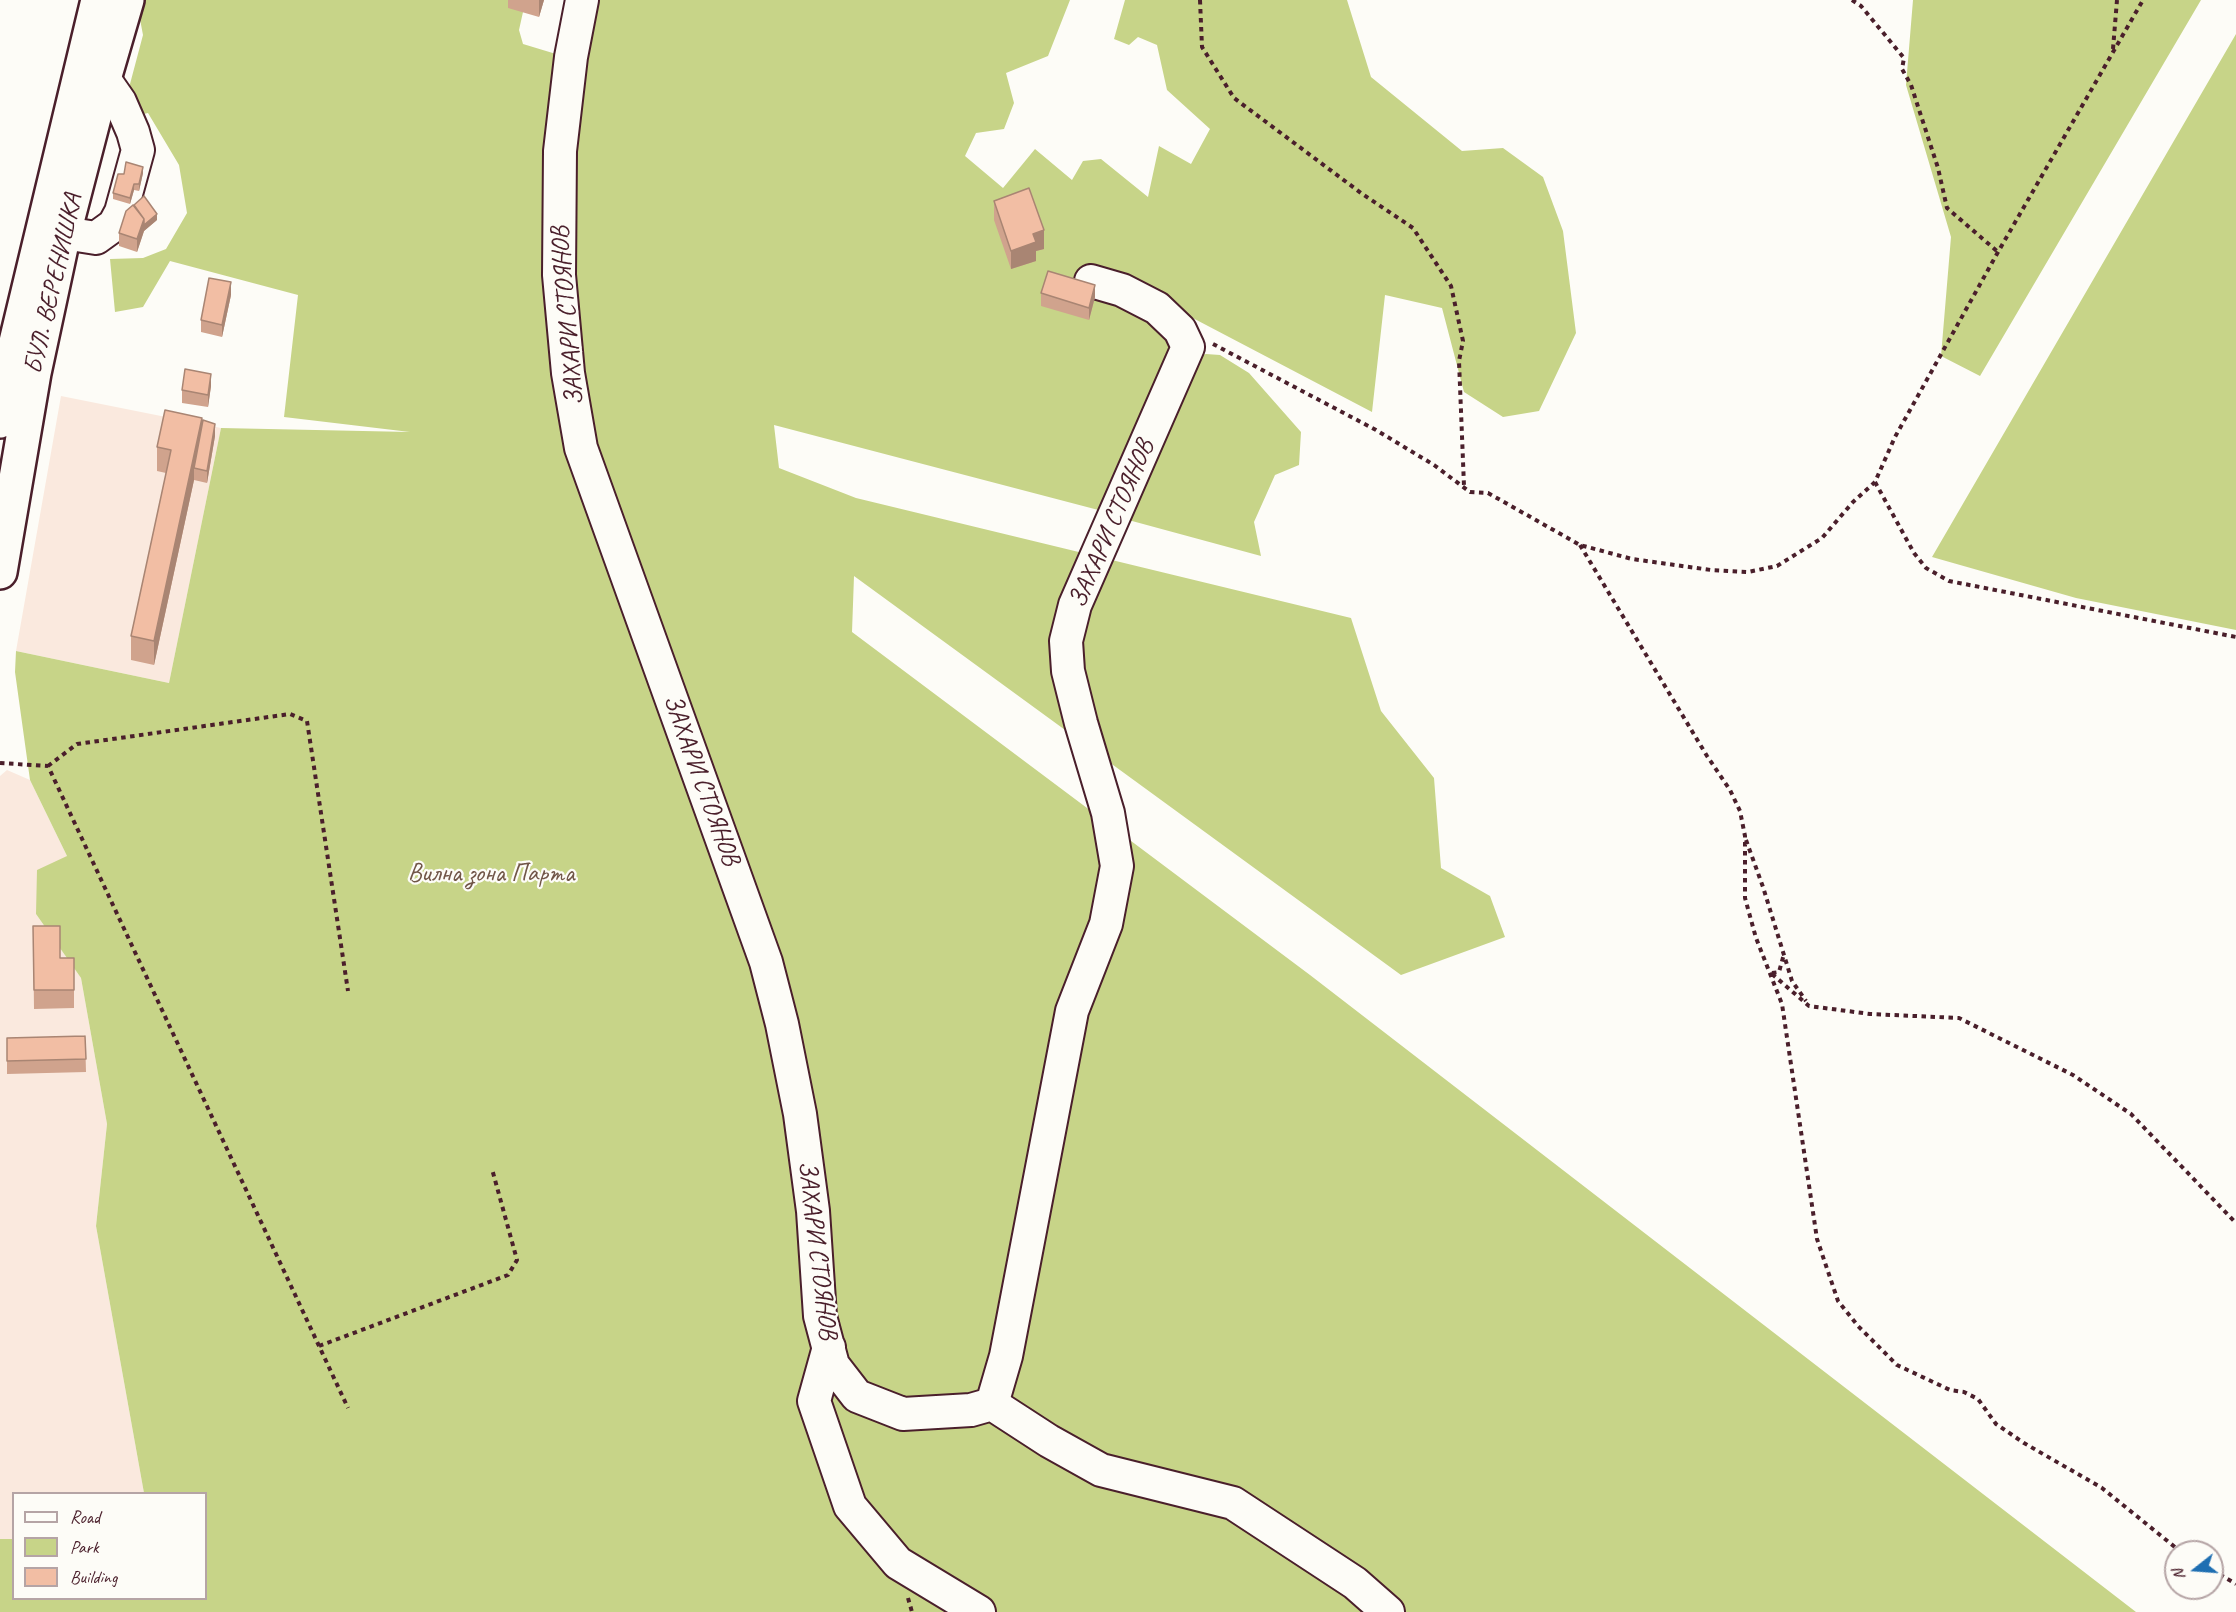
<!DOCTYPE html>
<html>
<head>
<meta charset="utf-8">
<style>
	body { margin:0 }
	#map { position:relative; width:2236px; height:1612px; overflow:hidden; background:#fdfcf7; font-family:Caveat,sans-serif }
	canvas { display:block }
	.legend { position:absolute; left:12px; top:1492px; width:195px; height:108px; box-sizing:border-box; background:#fdfcf7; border:2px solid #b5a4a5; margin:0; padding:8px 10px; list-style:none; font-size:18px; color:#4a1f2b }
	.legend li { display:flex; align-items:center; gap:12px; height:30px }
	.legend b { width:30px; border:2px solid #b5a4a5 }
	.north { position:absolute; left:2164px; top:1540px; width:60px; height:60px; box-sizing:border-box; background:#fdfcf7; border:2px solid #b5a4a5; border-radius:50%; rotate:253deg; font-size:16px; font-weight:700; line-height:24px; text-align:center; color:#4a1f2b }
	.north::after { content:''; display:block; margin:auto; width:21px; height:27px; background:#1f6fb2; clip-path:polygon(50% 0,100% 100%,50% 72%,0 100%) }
</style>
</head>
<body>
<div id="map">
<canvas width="2236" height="1612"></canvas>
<ul class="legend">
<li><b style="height:8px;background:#fdfcf7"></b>Road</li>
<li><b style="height:16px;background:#c7d488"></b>Park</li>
<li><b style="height:16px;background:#f2bea4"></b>Building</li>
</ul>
<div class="north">N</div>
</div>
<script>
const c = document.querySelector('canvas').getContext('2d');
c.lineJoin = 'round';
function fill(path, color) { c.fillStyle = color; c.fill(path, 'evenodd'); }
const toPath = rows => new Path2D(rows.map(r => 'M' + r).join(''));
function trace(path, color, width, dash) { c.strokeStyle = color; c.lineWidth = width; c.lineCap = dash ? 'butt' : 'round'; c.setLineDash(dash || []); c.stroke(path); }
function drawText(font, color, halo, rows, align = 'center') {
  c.font = font + ' Caveat,sans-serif'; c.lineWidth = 4.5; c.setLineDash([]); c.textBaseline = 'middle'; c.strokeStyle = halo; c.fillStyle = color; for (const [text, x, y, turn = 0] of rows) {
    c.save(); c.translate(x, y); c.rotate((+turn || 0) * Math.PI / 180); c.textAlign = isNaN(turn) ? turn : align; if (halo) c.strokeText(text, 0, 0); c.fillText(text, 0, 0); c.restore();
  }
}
fill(toPath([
	[61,396,221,428,169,683,16,651],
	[7,770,30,780,67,856,36,914,81,978,107,1124,96,1226,144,1493,14,1494,13,1539,0,1539,0,776]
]), '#fae9de');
fill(toPath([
	[143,0,510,0,523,12,519,30,523,44,556,54,581,59,598,0,1070,0,1048,56,1006,73,1014,103,1004,129,976,133,965,156,1003,188,1035,149,1072,180,1083,161,1101,159,1148,197,1159,146,1191,164,1210,129,1167,90,1157,45,1138,37,1129,45,1114,39,1125,0,1347,0,1371,77,1462,151,1503,148,1543,177,1563,231,1576,333,1539,411,1503,417,1464,392,1442,308,1385,295,1372,412,1105,272,1166,329,1174,353,1106,512,774,425,779,468,856,498,1351,618,1381,711,1434,778,1441,868,1490,896,1505,937,1401,975,854,576,852,632,1310,975,2136,1612,0,1612,0,1539,13,1539,14,1598,206,1598,206,1494,144,1493,96,1226,107,1124,81,978,36,914,37,870,67,856,30,780,15,672,16,651,169,683,221,428,410,432,284,417,298,295,170,261,143,307,115,312,110,259,143,258,166,249,187,213,179,165,148,113,135,116,130,103,130,84,143,35,139,14],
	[1913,0,2201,0,1980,376,1941,356,1951,237,1906,85],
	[2236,34,2236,630,2076,598,1932,557],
	[1206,354,1220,355,1249,373,1301,432,1299,465,1275,475,1254,522,1261,556,1121,518,1193,358]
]), '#c7d488');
const minor = toPath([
	[582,0,571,57,560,151,559,275,568,373,581,448,766,962,782,1024,800,1114,813,1211,820,1316,833,1365,857,1396,903,1414,971,1410,992,1404,1006,1356,1072,1011,1106,924,1117,866,1108,813,1081,723,1068,671,1066,641,1075,605,1188,347,1180,330,1157,308,1122,290,1091,281],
	[64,233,96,238,114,225,121,212,138,150,133,132,120,102,104,79,84,72],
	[829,1347,814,1401,850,1506,898,1563,979,1612],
	[992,1404,1049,1441,1101,1470,1233,1503,1355,1583,1388,1612]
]);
const major = toPath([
	[0,421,10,367,98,0],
	[0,572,34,373,64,233,104,79,127,0]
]);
trace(minor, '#4a1f2b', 36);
trace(major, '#4a1f2b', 38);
trace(toPath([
	[1200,0,1202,47,1234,98,1361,193,1413,228,1451,286,1463,341,1459,361,1464,486],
	[1852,0,1861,6,1904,58,1902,69,1911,85,1938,168,1947,208,1998,252],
	[2113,49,2117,0],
	[1213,344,1376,430,1434,465,1470,492,1488,493,1580,545,1632,559,1711,570,1748,572,1777,566,1822,538,1853,502,1875,482,1895,437,1998,252,2143,0],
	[1875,482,1914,553,1926,568,1949,581,2236,637],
	[1580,545,1707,756,1730,790,1740,811,1745,836,1745,898,1756,938,1782,1004,1817,1239,1838,1301,1858,1326,1897,1365,1950,1390,1964,1392,1978,1399,1996,1424,2024,1443,2102,1488,2181,1552],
	[0,763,48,766,348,1408],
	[48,766,77,744,290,714,307,721,348,991],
	[1746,840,1763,887,1792,981,1806,1001],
	[1772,973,1779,972,1784,954],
	[1772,974,1809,1006,1870,1014,1959,1018,2073,1075,2131,1114,2236,1223],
	[319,1346,508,1275,517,1260,492,1169],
	[2212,1570,2236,1584],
	[908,1598,912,1612]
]), '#4a1f2b', 4, [4.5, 4.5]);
trace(minor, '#fdfcf7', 32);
trace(major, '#fdfcf7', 33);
fill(toPath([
	[508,0,544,0,539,17,508,8],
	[143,173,139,191,134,190,130,204,113,199,113,193,124,174],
	[994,201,1044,249,1036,251,1036,261,1011,269,994,220],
	[157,220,144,231,137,252,119,246,119,233],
	[1041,293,1095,297,1089,320,1041,306],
	[231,295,222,337,201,332,201,320],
	[211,386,208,407,182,403,182,390],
	[202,427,215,436,207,483,194,480,154,665,131,660,131,636,166,473,157,471,157,447],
	[33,926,60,958,74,958,74,1008,34,1009],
	[85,1036,86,1072,7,1074,7,1038]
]), '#d0a38d');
fill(toPath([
	[539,0,544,0,539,17],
	[143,167,143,173,139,191,139,184],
	[134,184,134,190,130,204,130,198],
	[157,214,157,220,144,231,137,252,137,239,144,219],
	[1044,230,1044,249,1036,251,1036,261,1011,269,1011,251,1033,234],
	[231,282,231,295,222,337,222,325],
	[1095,285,1095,297,1089,320,1089,308],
	[211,374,211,386,208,407,208,395],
	[202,418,202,442,194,468,194,480,154,665,154,641],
	[215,424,215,436,207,483,207,471]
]), '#a98573');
const building = toPath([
	[126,162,143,167,139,184,134,184,130,198,113,193,118,174,124,174,126,162],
	[1029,188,1044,230,1033,234,1036,242,1011,251,994,201,1029,188],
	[144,196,157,214,144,225,144,219,134,205,144,196],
	[133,205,144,219,137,239,119,233,126,211,133,205],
	[1048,271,1095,285,1089,308,1041,293,1048,271],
	[209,278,231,282,222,325,201,320,209,278],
	[185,369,211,374,208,395,182,390,185,369],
	[165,410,202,418,154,641,131,636,171,450,157,447,165,410],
	[203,420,215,424,207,471,194,468,203,420],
	[33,926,60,926,60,958,74,958,74,990,34,990,33,926],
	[85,1036,86,1059,7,1061,7,1038,85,1036]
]);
fill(building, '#f2bea4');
trace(building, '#a98573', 1.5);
drawText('26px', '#4a1f2b', '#fdfcf7', [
	["БУЛ. ВЕРЕНИШКА",54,284,-77],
	["ЗАХАРИ СТОЯНОВ",568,316,-95],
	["ЗАХАРИ СТОЯНОВ",1112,524,-67],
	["ЗАХАРИ СТОЯНОВ",701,780,70],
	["ЗАХАРИ СТОЯНОВ",817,1250,83]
]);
drawText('26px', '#705547', '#fdfcf7', [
	["Вилна зона Парта",491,874]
]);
</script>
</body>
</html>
